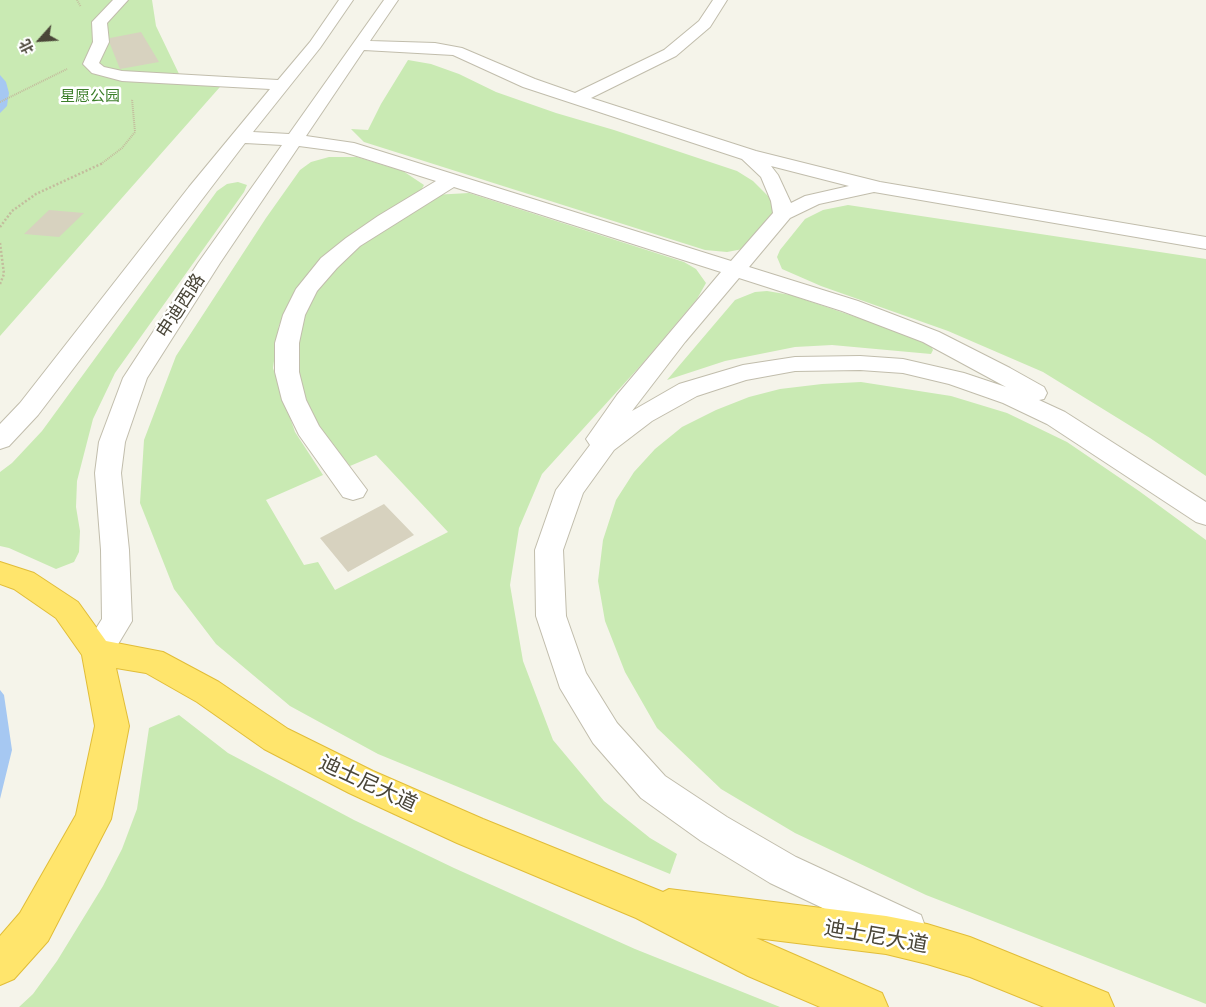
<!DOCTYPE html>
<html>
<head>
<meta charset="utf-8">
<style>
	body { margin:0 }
	#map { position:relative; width:1206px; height:1007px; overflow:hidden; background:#f5f4ea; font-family:Montserrat,"Noto Sans SC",sans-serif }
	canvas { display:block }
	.north { position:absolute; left:15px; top:15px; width:50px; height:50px; -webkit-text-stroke:4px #fff; paint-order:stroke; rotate:244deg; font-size:14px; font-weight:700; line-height:20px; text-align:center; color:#4a4638 }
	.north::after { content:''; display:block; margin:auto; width:18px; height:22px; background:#4a4638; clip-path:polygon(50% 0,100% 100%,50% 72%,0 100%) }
</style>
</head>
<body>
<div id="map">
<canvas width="1206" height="1007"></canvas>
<div class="north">北</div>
</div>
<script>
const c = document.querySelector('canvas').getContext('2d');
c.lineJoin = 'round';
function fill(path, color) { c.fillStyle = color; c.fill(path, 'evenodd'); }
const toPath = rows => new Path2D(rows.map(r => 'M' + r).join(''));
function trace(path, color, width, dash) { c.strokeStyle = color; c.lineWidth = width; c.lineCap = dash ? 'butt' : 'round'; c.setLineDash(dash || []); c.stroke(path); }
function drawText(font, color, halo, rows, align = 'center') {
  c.font = font + ' Montserrat,"Noto Sans SC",sans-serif'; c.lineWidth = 5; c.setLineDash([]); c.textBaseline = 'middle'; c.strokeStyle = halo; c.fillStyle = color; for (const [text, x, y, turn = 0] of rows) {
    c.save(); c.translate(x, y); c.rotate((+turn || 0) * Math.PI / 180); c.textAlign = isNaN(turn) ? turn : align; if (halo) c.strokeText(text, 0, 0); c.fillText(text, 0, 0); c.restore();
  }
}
fill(toPath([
	[0,0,152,0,156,26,180,76,227,79,0,336],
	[408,60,431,64,459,74,496,92,556,113,614,130,737,171,753,181,771,199,775,213,743,249,727,252,705,250,364,142,351,129,368,130,381,104],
	[329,157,357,157,403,171,424,185,419,194,306,278,279,325,273,368,295,432,323,475,266,500,304,565,318,562,335,590,448,532,376,455,350,466,315,422,297,374,299,325,312,297,333,267,364,240,433,195,469,193,684,262,696,269,706,283,697,299,642,364,542,474,519,528,510,585,523,661,553,740,604,801,650,838,677,854,670,874,378,754,290,706,216,644,174,589,140,503,144,440,176,356,266,218,300,170,311,162],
	[238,182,247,185,244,192,115,373,93,419,77,481,76,507,80,531,79,552,74,562,56,569,9,548,0,546,0,472,12,463,42,431,217,191,227,184],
	[848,205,1206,259,1206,476,1150,438,1043,372,948,331,821,286,782,269,777,257,780,250,805,219,823,210],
	[767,291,791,295,909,335,930,344,933,350,931,354,832,345,795,347,725,361,667,380,735,300,755,292],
	[861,382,951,396,1007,413,1067,442,1139,491,1206,540,1206,1004,926,895,795,833,721,789,657,728,625,672,605,621,598,581,603,540,616,500,634,472,655,449,682,427,716,410,749,397,780,389,822,384],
	[179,715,228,753,354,820,454,868,635,949,780,1007,19,1007,33,994,57,961,103,886,122,849,137,809,149,728]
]), '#c9eab3');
fill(toPath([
	[0,75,6,82,9,93,7,106,0,113],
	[0,690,4,695,12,750,0,799]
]), '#a6c8f2');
fill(toPath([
	[141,32,159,62,120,69,110,44,110,38],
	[49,210,84,213,59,237,24,234],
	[384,504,414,535,348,572,320,538]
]), '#d7d2bf');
const minor = toPath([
	[113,0,128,0,107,23,109,42,99,63,104,67,122,71,278,80,310,42,339,0,353,0,320,48,253,132,289,134,384,0,398,0,370,41,435,43,462,48,535,79,575,93,664,50,699,21,713,0,727,0,710,27,676,56,591,98,756,151,880,182,1206,237,1206,249,874,192,819,204,790,218,749,267,858,301,939,332,1010,368,1044,387,1047,393,1044,399,1039,400,1065,412,1206,502,1206,525,1196,522,1047,424,1003,403,949,384,903,373,860,370,795,371,746,380,697,396,652,421,614,450,583,493,563,550,566,616,586,673,617,723,665,776,727,817,796,857,921,915,926,929,921,943,907,948,770,883,701,841,641,798,593,743,560,688,536,616,535,550,556,490,590,445,586,439,617,395,721,272,454,187,360,246,337,268,317,291,305,315,299,343,299,372,306,400,319,426,367,490,363,497,353,500,343,497,299,435,282,400,275,372,275,343,283,315,296,289,321,258,346,238,378,216,436,181,344,152,299,146,220,263,147,378,125,442,121,473,129,550,132,621,108,661,97,665,86,661,81,652,102,619,101,550,95,473,99,442,123,378,198,263,282,145,245,143,38,415,9,446,0,449,0,424,20,403,189,187,270,89,122,81,92,73,83,64,93,42,92,22,113,0],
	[364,50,453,55,523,87,742,159,761,177,771,201,773,213,731,261,354,143,306,136,364,50],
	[771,166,849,186,805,196,791,203,778,175,771,166],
	[739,278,842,311,923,342,1006,387,964,373,903,359,860,356,795,357,743,365,679,384,632,411,685,342,739,278]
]);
const highway = toPath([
	[0,562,34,573,78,602,106,641,163,652,219,682,288,729,373,771,483,819,663,892,669,889,886,916,927,924,970,937,1108,993,1114,1007,1044,1007,970,977,927,964,886,954,756,938,882,993,888,1007,820,1007,748,976,636,918,457,843,349,793,264,749,197,702,146,673,116,668,129,726,111,819,48,941,14,979,0,985,0,936,20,913,76,815,95,726,82,655,56,618,14,589,0,584,0,562]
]);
trace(minor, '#c1bdac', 2);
trace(highway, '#e1bd38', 2);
trace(toPath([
	[77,0,81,7],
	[0,102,67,69],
	[101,164,122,148,135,132,132,99]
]), '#c3bc9d', 2, [1, 1]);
trace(toPath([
	[0,227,12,211,36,194,103,163],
	[0,243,4,274,0,284]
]), '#c3bc9d', 2.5, [2, 2]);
fill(minor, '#fff');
fill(highway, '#ffe56c');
drawText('15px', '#3c7e29', '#fff', [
	["星愿公园",90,97]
]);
drawText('18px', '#4a4638', '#fff', [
	["申迪西路",181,306,-57]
]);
drawText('21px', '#4a4638', '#fff', [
	["迪士尼大道",368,784,25],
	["迪士尼大道",876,937,10]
]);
</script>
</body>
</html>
